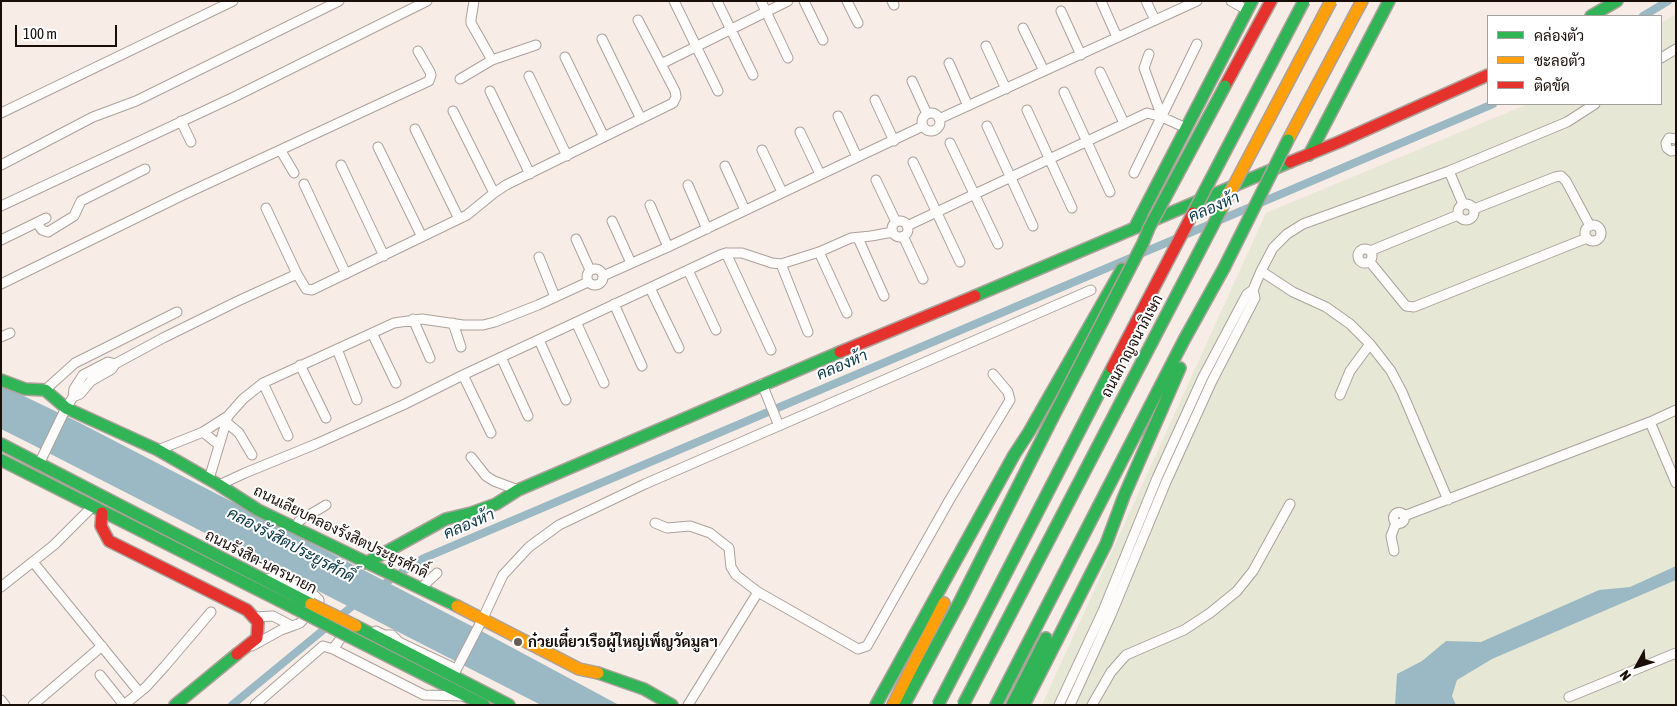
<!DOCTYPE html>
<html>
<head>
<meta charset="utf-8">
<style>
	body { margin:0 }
	#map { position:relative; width:1677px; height:706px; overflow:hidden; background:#f7ece6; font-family:"Asap Condensed",Sarabun,sans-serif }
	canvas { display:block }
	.frame { position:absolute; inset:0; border:2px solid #1a0e09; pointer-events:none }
	.legend { position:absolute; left:1487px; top:15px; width:175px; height:90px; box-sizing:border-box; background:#fff; border:1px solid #a39f9d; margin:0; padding:6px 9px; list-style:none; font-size:15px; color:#1a0e09 }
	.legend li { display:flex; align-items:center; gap:10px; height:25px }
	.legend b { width:25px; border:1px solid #a39f9d }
	.north { position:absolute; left:1612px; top:641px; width:50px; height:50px; -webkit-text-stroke:4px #fff; paint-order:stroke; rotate:231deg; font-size:14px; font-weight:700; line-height:20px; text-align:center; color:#1a0e09 }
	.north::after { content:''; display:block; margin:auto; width:18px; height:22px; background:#1a0e09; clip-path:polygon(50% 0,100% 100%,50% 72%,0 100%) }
	.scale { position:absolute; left:15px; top:25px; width:102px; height:22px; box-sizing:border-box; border:2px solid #1a0e09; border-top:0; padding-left:6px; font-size:15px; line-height:18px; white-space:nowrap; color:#1a0e09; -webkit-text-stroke:4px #fff; paint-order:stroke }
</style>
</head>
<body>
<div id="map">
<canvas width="1677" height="706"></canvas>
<div class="frame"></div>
<ul class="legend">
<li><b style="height:6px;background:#30b455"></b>คล่องตัว</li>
<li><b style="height:6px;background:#ff9f0a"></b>ชะลอตัว</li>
<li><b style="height:6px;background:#e5322d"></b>ติดขัด</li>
</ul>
<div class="north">N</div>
<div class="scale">100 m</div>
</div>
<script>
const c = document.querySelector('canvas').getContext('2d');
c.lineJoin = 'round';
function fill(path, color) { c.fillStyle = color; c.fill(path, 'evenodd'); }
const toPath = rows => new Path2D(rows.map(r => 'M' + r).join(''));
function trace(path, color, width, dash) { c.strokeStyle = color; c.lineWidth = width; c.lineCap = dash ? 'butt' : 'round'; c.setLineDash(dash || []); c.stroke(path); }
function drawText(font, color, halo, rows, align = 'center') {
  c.font = font + ' "Asap Condensed",Sarabun,sans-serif'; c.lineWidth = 4; c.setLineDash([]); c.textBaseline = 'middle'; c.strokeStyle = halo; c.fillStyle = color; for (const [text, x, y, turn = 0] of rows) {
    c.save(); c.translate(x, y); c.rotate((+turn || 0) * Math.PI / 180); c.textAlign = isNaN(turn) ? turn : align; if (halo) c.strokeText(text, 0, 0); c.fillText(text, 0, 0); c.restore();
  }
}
fill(toPath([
	[1676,14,1676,705,1042,705,1266,213,1528,104,1661,104,1661,23]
]), '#e7e7d6');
fill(toPath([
	[1,385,80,423,485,633,619,705,541,705,31,444,1,429],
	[1676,566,1676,580,1492,659,1457,680,1452,696,1456,705,1395,705,1397,674,1422,661,1446,641,1481,642,1599,590,1630,587]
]), '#9bb9c4');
trace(toPath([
	[1643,16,1668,1],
	[378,588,422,559,1493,104],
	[232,705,356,603]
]), '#9bb9c4', 8);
const street = toPath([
	[474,1,471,19,471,23,492,60],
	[674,1,718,91],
	[717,1,753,75],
	[761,1,788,58],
	[804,1,823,40],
	[847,1,858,23],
	[892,1,894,5],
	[1101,1,1117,37],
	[1146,1,1155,20],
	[1231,1,1247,10],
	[1061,11,1081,55],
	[638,20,661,64],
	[1023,28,1044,71],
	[602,39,641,119],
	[986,46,1006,89],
	[1149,54,1144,68,1162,117],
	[565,57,604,137],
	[1661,58,1676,49],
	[949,63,968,106],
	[1100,72,1124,123],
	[529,76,567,156],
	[460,79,492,60,536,45],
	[912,81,927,114],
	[490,91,530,174],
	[1064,92,1110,192],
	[875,100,894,141],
	[1027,110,1072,208],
	[453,111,494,193],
	[1,113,233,1],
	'922 122a9 9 0 1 1 18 0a9 9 0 1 1-18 0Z',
	[838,116,857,157],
	[939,119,1197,1],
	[181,121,191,142],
	[987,126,1033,226],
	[415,129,459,219],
	[800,132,820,174],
	[1676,139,1669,138,1666,143,1667,148,1671,151,1676,150],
	[950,143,998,244],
	[378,147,422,237],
	[762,150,782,192],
	[281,151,294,173],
	[913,162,960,262],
	[1,165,93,117,136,101,339,1],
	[341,165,384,256],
	[725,166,745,210],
	[1449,171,1463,204],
	[1134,173,1197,44],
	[876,180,896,222],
	[304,184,346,274],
	[688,185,707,229],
	'1458 212a8 8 0 1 1 16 0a8 8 0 1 1-16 0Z',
	[650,205,668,247],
	[1,206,234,97,427,1],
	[266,208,297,274],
	[1474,209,1555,177,1561,176,1566,181,1590,226],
	[612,221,631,263],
	'892 229a8 8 0 1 1 16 0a8 8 0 1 1-16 0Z',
	[37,223,42,230,48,232,74,216,81,201,145,169],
	'1585 233a8 8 0 1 1 16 0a8 8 0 1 1-16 0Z',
	[907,226,1147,113,1162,117,1186,128],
	[903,236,923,279],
	[858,238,884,296],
	[576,239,590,270],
	[1,240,46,218],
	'1358 256a7 7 0 1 1 14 0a7 7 0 1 1-14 0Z',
	[1370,251,1458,215],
	[819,252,847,313],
	[726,253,771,350],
	[539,257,555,297],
	[1370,262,1406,306,1414,307,1587,238],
	[781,264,808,332],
	'587 277a8 8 0 1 1 16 0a8 8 0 1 1-16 0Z',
	[688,270,716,330],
	[1261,271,1293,292,1326,307,1350,324,1370,344,1391,371,1402,392,1448,500],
	[603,276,668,247,923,126],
	[1,284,183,195,429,81,431,75,430,72,418,51],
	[650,288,679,348],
	[614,304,642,366],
	[413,319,430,358],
	[576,322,604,383],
	[453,323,461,347],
	[372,333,396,383],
	[1,337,10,333],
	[539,340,566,400],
	[337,349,357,400],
	[501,357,528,416],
	[300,365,326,418],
	[463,375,491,433],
	[263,383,288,436],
	[762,384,779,426],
	[45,390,75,363,177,312],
	[1340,395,1350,371,1370,344],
	[73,397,74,389,83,375,108,362,115,364],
	[226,422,239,433,252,455],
	[1650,422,1676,483],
	[203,432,219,445],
	[158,450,203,432,228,416,243,399,263,383,394,323,422,319,463,325,483,325,495,322,538,305,588,282],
	[471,457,486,476,494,481,518,490],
	[39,464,64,412,73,397,80,394,91,381,112,369,115,364,163,338,238,301,297,274,306,289,312,290,467,215,494,193,506,185,673,103,676,97,675,91,661,64,788,1],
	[209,479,228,416],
	[219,485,245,473,316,444,403,405,463,375,720,255,726,253,742,253,772,263,781,264,819,252,851,238,871,236,893,232],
	'1393.5 518a5.5 5.5 0 1 1 11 0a5.5 5.5 0 1 1-11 0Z',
	[1404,516,1650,422,1676,410],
	[655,523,667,528,690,526,710,533,729,548,731,567,736,575,758,592],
	[295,529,299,521,326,505],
	[1394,551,1391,536,1396,523],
	[33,562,139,692],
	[1,587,54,545,92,507],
	[421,588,437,573],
	[254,617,273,616,292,626,295,625,300,623,319,603,319,600,315,596,282,579,277,577,263,580],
	[376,631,384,635,392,635,399,642,456,669],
	[252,646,281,630,292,626],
	[333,649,347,630],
	[100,675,124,705],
	[453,676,483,618,503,575,529,547,559,525,645,484,1091,290],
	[1569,697,1676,653],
	[1,700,5,705],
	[33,705,102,646],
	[124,705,146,687,165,666,211,612],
	[255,705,323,646,333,649,424,695,464,696],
	[688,705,758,592,858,649,867,646,950,499,1010,400,1008,392,993,374],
	[1059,705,1103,611,1157,478,1203,377,1247,294,1253,290,1261,271,1273,248,1287,234,1303,224,1449,171,1567,122,1595,104],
	[1070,705,1111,615,1166,482,1212,381,1255,298,1253,290],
	[1092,705,1111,672,1126,655,1184,630,1210,613,1237,591,1253,571,1290,504]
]);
const fast = toPath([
	[1591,16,1617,1],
	[1309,155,1389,1],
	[1135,227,1252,1],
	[975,296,1290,162],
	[1,380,25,389,45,390,66,408,158,450,219,485,258,510,457,606],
	[1,444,311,604],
	[1,460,302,612],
	[366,563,446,519,471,513,496,504,518,490,840,352],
	[356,626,509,705],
	[348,636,484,705],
	[598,673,644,689,672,705],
	[175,705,237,654],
	[876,705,1014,455,1029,432,1122,269],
	[904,705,960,601,1052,419],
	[996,705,1184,340,1224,268],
	[1012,705,1046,638],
	[1024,705,1106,544,1124,496,1180,368]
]);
const slow = toPath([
	[1288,140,1362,1],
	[457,606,579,669,598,673],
	[893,705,944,603]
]);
const jam = toPath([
	[1225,86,1271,1],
	[1290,162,1339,142,1488,75],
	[840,352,975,296],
	[102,513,101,526,109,541,247,610,258,622,257,638,237,654]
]);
trace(street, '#aca19b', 11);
trace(fast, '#aca19b', 14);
trace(slow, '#aca19b', 14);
trace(jam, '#aca19b', 14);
trace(street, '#fefcfb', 9);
trace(fast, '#30b455', 11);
trace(slow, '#ff9f0a', 11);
trace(jam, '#e5322d', 11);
const fastBridge = toPath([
	[1193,213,1304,1],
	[1224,268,1288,140],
	[1052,419,1143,243,1149,228,1225,86],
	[302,612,348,636],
	[938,705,1112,368],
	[963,705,1223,206]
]);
const slowBridge = toPath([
	[1223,206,1331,1],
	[311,604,356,626]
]);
const jamBridge = toPath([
	[1112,368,1193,213]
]);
trace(fastBridge, '#aca19b', 14, []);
trace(slowBridge, '#aca19b', 14, []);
trace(jamBridge, '#aca19b', 14, []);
trace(fastBridge, '#30b455', 11);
trace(slowBridge, '#ff9f0a', 11);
trace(jamBridge, '#e5322d', 11);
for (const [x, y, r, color] of [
	[518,642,5,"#675c56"]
]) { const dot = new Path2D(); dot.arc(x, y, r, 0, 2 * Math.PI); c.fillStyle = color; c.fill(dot); trace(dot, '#fff', 2); }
drawText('15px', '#1a0e09', '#fff', [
	["ถนนกาญจนาภิเษก",1132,346,-62],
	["ถนนเลียบคลองรังสิตประยูรศักดิ์",341,532,26],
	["ถนนรังสิต-นครนายก",261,562,27]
]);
drawText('bold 15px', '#1a0e09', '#fff', [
	["ก๋วยเตี๋ยวเรือผู้ใหญ่เพ็ญวัดมูลฯ",528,642]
], 'left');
drawText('italic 16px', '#0a3745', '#fff', [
	["คลองห้า",1214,207,-23],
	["คลองห้า",842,365,-23],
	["คลองห้า",469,524,-23],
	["คลองรังสิตประยูรศักดิ์",291,545,28]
]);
</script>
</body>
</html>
